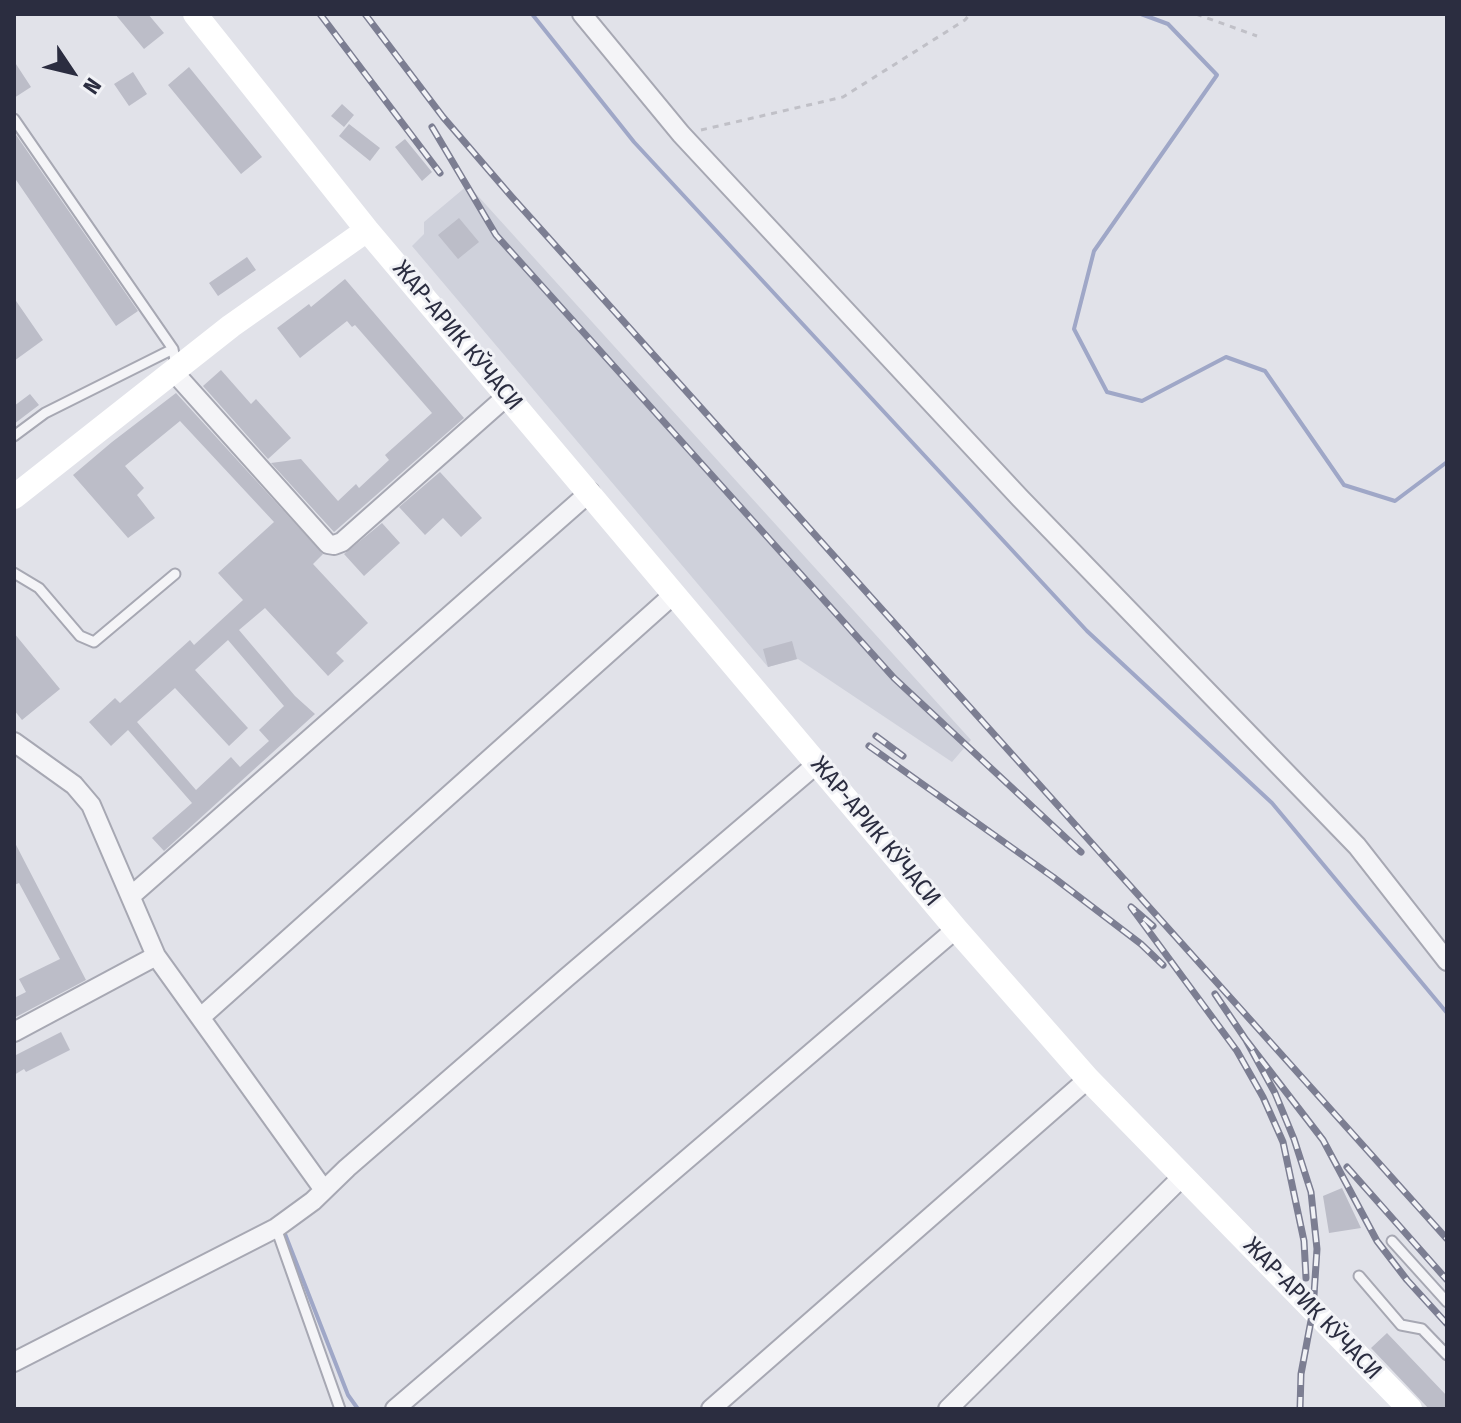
<!DOCTYPE html>
<html>
<head>
<meta charset="utf-8">
<style>
	body { margin:0 }
	#map { position:relative; width:1461px; height:1423px; overflow:hidden; background:#e1e2e9; font-family:"Fira Sans Condensed",sans-serif }
	canvas { display:block }
	.frame { position:absolute; inset:0; border:16px solid #2b2d40; pointer-events:none }
	.north { position:absolute; left:32px; top:32px; width:80px; height:80px; -webkit-text-stroke:6px #f1f2f6; paint-order:stroke; rotate:125deg; font-size:22px; font-weight:700; line-height:32px; text-align:center; color:#2b2d40 }
	.north::after { content:''; display:block; margin:auto; width:28px; height:36px; background:#2b2d40; clip-path:polygon(50% 0,100% 100%,50% 72%,0 100%) }
</style>
</head>
<body>
<div id="map">
<canvas width="1461" height="1423"></canvas>
<div class="frame"></div>
<div class="north">N</div>
</div>
<script>
const c = document.querySelector('canvas').getContext('2d');
c.lineJoin = 'round';
function fill(path, color) { c.fillStyle = color; c.fill(path, 'evenodd'); }
const toPath = rows => new Path2D(rows.map(r => 'M' + r).join(''));
function trace(path, color, width, dash) { c.strokeStyle = color; c.lineWidth = width; c.lineCap = dash ? 'butt' : 'round'; c.setLineDash(dash || []); c.stroke(path); }
function drawText(font, color, halo, rows, align = 'center') {
  c.font = font + ' "Fira Sans Condensed",sans-serif'; c.lineWidth = 6; c.setLineDash([]); c.textBaseline = 'middle'; c.strokeStyle = halo; c.fillStyle = color; for (const [text, x, y, turn = 0] of rows) {
    c.save(); c.translate(x, y); c.rotate((+turn || 0) * Math.PI / 180); c.textAlign = isNaN(turn) ? turn : align; if (halo) c.strokeText(text, 0, 0); c.fillText(text, 0, 0); c.restore();
  }
}
fill(toPath([
	[468,185,971,740,952,762,798,659,768,667,412,246,424,234,424,222]
]), '#cfd1db');
trace(toPath([
	[532,14,634,142,1087,631,1272,803,1447,1013],
	[1141,14,1168,24,1217,75,1094,251,1074,329,1107,392,1142,401,1226,357,1265,371,1344,485,1395,501,1447,462],
	[285,1234,348,1395,358,1409]
]), '#9fa7c7', 4);
fill(toPath([
	[115,14,148,14,164,33,144,49],
	[14,61,31,87,14,98],
	[189,67,262,157,241,174,168,85],
	[133,72,147,94,129,106,114,84],
	[342,104,354,115,344,127,331,116],
	[349,124,380,148,370,161,339,136],
	[14,132,138,311,116,326,14,177],
	[405,139,432,172,422,181,395,147],
	[459,218,479,242,458,259,438,235],
	[247,257,256,270,218,296,209,283],
	[345,279,464,418,334,532,271,463,301,459,338,501,356,484,359,488,389,460,385,455,432,413,355,325,352,327,347,321,300,358,277,328,309,304,311,307],
	[14,298,43,340,14,361],
	[221,370,251,404,256,399,291,438,268,459,203,386],
	[176,393,323,554,313,564,368,623,336,653,344,661,328,676,265,608,239,630,295,696,315,714,164,851,152,838,192,803,128,730,111,746,89,722,115,698,120,703,190,640,194,645,243,600,218,573,274,522,180,421,125,466,144,488,137,495,155,518,128,538,73,475,112,442],
	[228,640,284,706,259,730,269,741,240,767,231,757,196,790,137,722,175,688,229,746,248,728,195,670],
	[30,394,39,405,14,424,14,406],
	[440,472,482,518,461,537,443,518,425,535,399,507],
	[382,523,400,543,364,576,344,554],
	[14,633,60,689,22,720,14,710],
	[792,641,797,659,768,667,763,649],
	[14,841,86,980,14,1018,14,998,26,992,19,979,60,959,19,883,14,885],
	[61,1032,70,1050,26,1072,24,1069,14,1075,14,1056],
	[1342,1188,1361,1228,1329,1233,1323,1196],
	[1387,1333,1447,1396,1447,1409,1429,1409,1371,1348]
]), '#bcbdc8');
const lane = toPath([
	[14,119,173,349,176,366],
	[14,436,45,413,173,349],
	[14,573,39,588,80,636,94,642,175,574],
	[276,1228,340,1409],
	[1392,1241,1447,1302],
	[1359,1276,1401,1325,1422,1329,1447,1355]
]);
const street = toPath([
	[582,14,681,134,1020,498,1357,846,1447,961],
	[173,371,328,544,334,545,342,542,507,396],
	[14,742,74,785,91,805,156,956,324,1190],
	[131,896,590,492],
	[201,1017,673,595],
	[14,1032,156,956],
	[14,1362,276,1228,313,1201,347,1168,566,978,818,763],
	[395,1409,956,929],
	[711,1409,1088,1079],
	[948,1409,1182,1177]
]);
trace(lane, '#a7a8b3', 13);
trace(street, '#a7a8b3', 22);
trace(toPath([
	[1196,14,1257,36],
	[701,130,843,97,965,20,970,14]
]), '#c0c0c7', 3, [6, 6]);
trace(lane, '#f4f4f7', 9);
trace(street, '#f4f4f7', 18);
trace(toPath([
	[195,14,367,230,956,929,1088,1079,1410,1409],
	[14,497,231,326,367,230]
]), '#fff', 24);
const rail = toPath([
	[320,14,440,173],
	[365,14,443,117,511,196,1447,1239],
	[432,127,496,235,894,678,1081,852],
	[876,736,903,756],
	[869,746,1053,877,1141,944,1163,965],
	[1153,926,1131,907,1237,1051,1263,1097,1283,1142,1304,1241,1306,1278],
	[1215,994,1246,1040],
	[1347,1167,1447,1280],
	[1300,1409,1301,1374,1313,1310,1317,1249,1311,1192,1294,1139,1275,1093,1246,1040,1323,1140,1377,1241,1407,1280,1447,1324]
]);
trace(rail, '#7c7e92', 7);
trace(rail, '#f1f2f6', 4, [12]);
drawText('24px', '#2b2d40', '#f1f2f6', [
	["ЖАР-АРИК КЎЧАСИ",457,336,50],
	["ЖАР-АРИК КЎЧАСИ",875,832,50],
	["ЖАР-АРИК КЎЧАСИ",1312,1309,46]
]);
</script>
</body>
</html>
